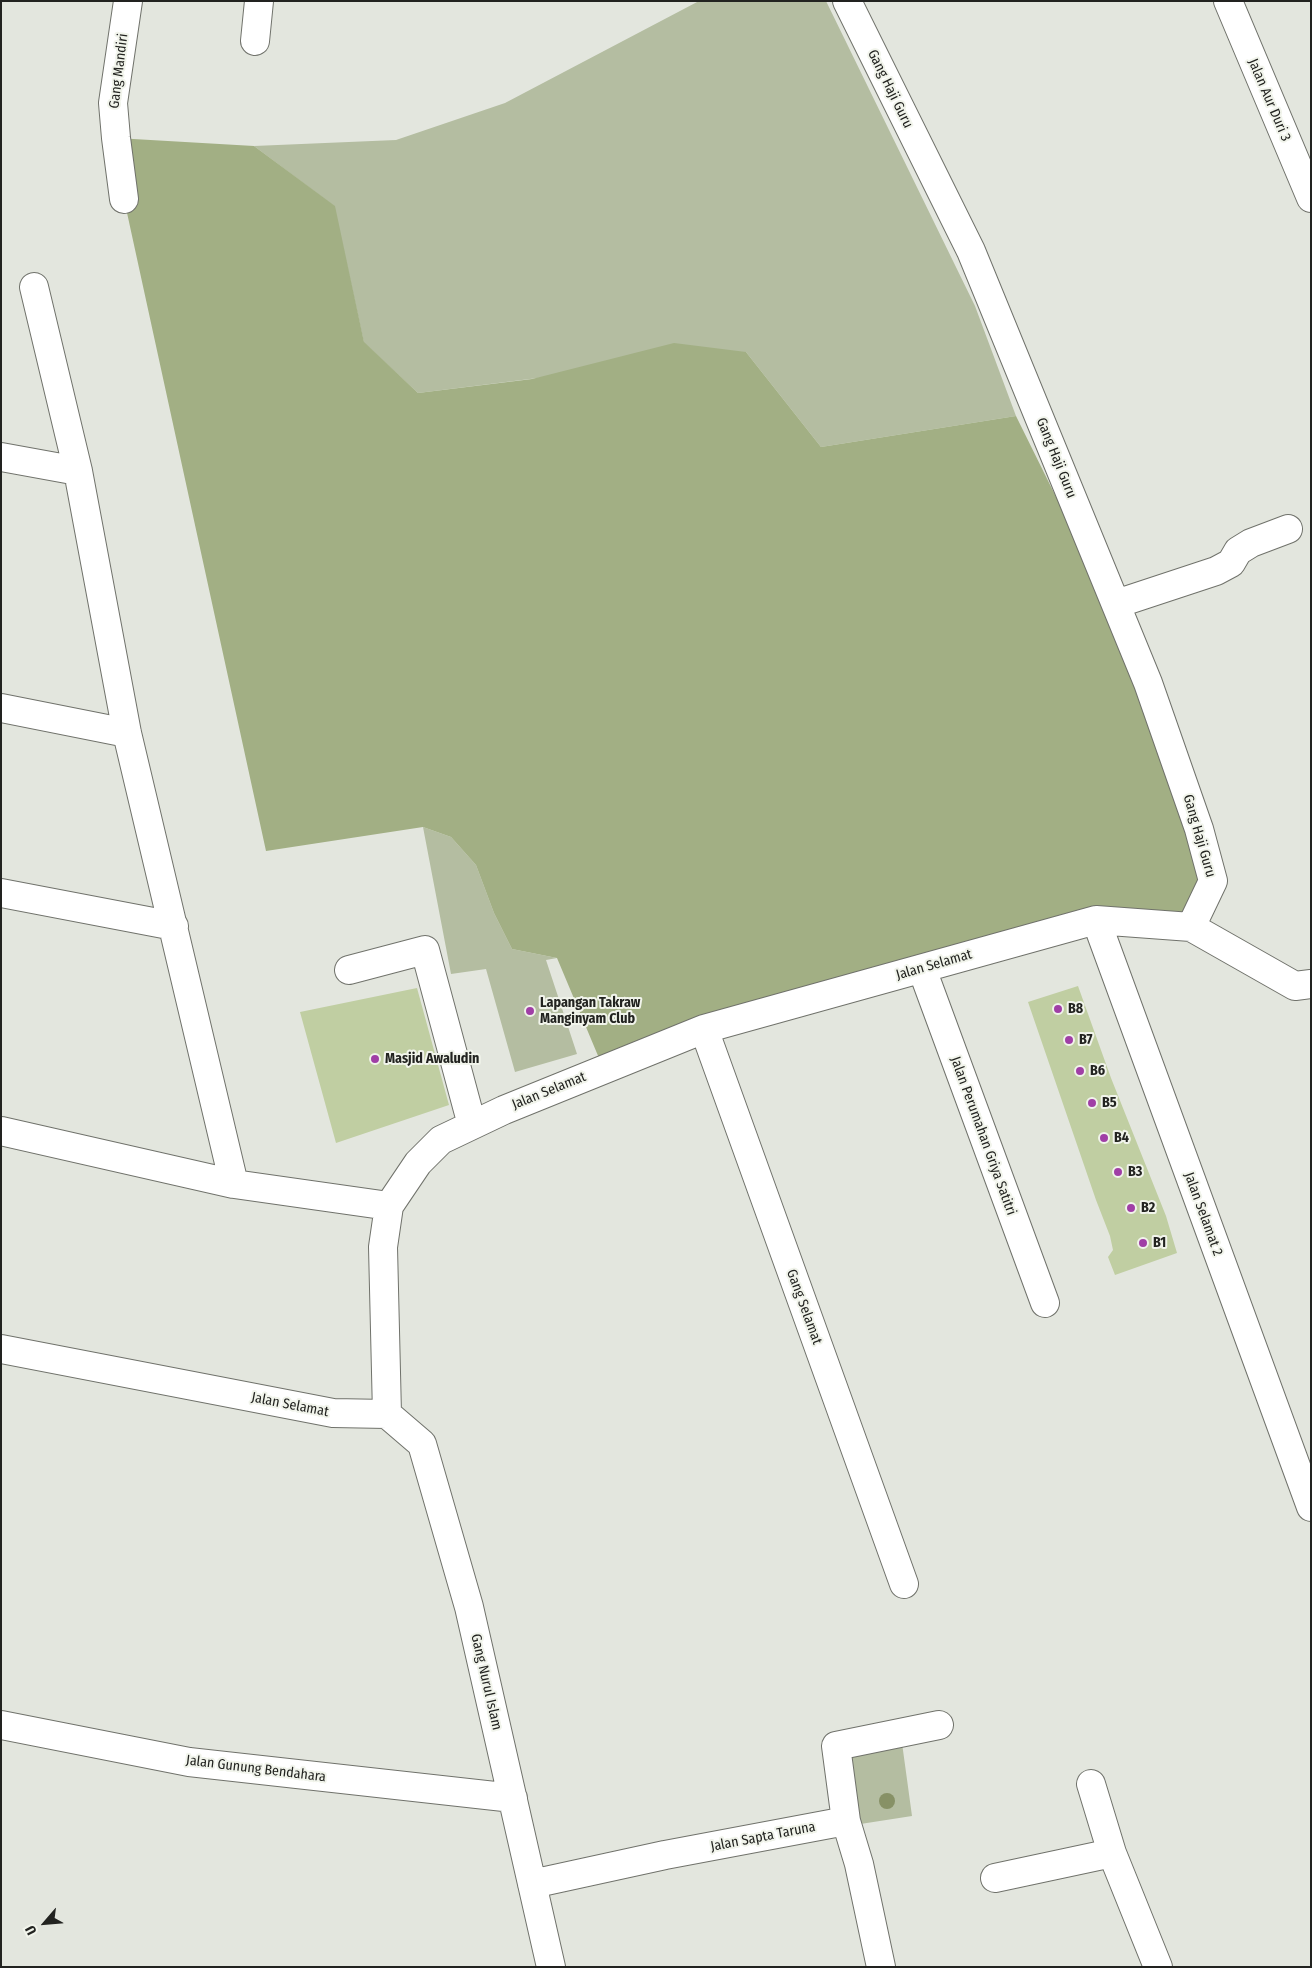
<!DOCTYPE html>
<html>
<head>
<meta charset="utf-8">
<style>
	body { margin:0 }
	#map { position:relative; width:1312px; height:1968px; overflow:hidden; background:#e3e6de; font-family:"Fira Sans Condensed",sans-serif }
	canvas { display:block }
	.frame { position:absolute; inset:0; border:2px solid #222320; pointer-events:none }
	.north { position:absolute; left:20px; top:1898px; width:50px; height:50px; -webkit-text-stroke:4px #f1f4eb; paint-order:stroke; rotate:243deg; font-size:14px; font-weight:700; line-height:20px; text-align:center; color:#222320 }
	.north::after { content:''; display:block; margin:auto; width:18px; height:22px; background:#222320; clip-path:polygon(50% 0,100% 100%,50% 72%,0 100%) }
</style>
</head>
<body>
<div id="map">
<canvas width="1312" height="1968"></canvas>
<div class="frame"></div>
<div class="north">U</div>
</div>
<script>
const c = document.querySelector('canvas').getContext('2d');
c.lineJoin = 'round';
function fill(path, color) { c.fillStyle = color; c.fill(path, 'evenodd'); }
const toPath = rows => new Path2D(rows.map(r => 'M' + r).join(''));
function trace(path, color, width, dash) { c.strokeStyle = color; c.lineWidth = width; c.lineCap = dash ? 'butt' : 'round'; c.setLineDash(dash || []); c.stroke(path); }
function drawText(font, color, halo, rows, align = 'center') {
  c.font = font + ' "Fira Sans Condensed",sans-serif'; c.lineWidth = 4; c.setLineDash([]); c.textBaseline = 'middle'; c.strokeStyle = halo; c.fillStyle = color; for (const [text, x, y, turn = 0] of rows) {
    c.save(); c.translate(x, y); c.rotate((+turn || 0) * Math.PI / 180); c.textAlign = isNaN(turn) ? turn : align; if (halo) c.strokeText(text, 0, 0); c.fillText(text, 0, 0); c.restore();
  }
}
fill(toPath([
	[699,1,826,1,975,306,1016,416,821,447,746,352,418,393,364,343,334,206,254,146,396,140,505,103],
	[423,827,451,837,476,865,494,913,512,949,557,958,546,960,577,1054,515,1072,486,969,451,974],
	[902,1743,912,1816,854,1825,851,1752]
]), '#b4bda1');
fill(toPath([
	[116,138,254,146,335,206,364,342,418,393,532,379,674,343,746,352,821,447,1016,416,1148,683,1213,881,1191,927,1096,920,604,1070,557,958,512,949,494,913,476,865,451,837,423,827,266,851,124,199]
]), '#a2af84');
fill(toPath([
	[1078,986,1111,1078,1166,1216,1177,1253,1115,1275,1108,1257,1113,1250,1110,1236,1096,1200,1028,1002],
	[417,988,449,1105,336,1143,300,1012]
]), '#c0cea2');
const minor = toPath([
	[847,1,971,251,1148,683,1199,829,1213,881,1191,927],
	[1228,1,1311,198],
	[255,41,259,1],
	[124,199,116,138,113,103,128,1],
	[34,287,78,471,127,733,234,1184],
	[1,457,78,471],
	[1116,604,1216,571,1231,563,1238,551,1251,543,1288,529],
	[1,708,127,733],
	[1,893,174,926],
	[1096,920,1311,1507],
	[922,969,1045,1303],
	[349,970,425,950,472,1125],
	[704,1029,904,1584],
	[1,1131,234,1184,389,1206],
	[1,1349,333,1413,387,1414,383,1247,389,1206,418,1163,441,1140,504,1110,704,1029,1096,920,1191,927,1295,986,1311,984],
	[387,1414,422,1444,469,1607,551,1967],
	[1,1725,189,1762,513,1798],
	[1091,1784,1112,1853,1158,1967],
	[846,1821,836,1746,939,1725],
	[995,1878,1112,1853],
	[532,1884,665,1855,846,1821,859,1864,881,1967]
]);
trace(minor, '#70726b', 30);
trace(minor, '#fff', 28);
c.fillStyle = '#879166';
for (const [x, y] of [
	[887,1801]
]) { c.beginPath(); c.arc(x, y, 8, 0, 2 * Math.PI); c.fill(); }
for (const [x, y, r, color] of [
	[1058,1009,5,"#a03fa6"],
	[530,1011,5,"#a03fa6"],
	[1069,1040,5,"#a03fa6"],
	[375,1059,5,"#a03fa6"],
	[1080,1071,5,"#a03fa6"],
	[1092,1103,5,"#a03fa6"],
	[1104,1138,5,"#a03fa6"],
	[1118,1172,5,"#a03fa6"],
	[1131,1208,5,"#a03fa6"],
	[1143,1243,5,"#a03fa6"]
]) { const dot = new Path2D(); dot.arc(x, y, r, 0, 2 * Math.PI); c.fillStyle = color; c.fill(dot); trace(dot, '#f1f4eb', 2); }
drawText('14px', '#222320', '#f1f4eb', [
	["Gang Mandiri",119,71,-83],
	["Gang Haji Guru",890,89,64],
	["Jalan Aur Duri 3",1269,100,67],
	["Gang Haji Guru",1056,458,68],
	["Gang Haji Guru",1199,836,74],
	["Jalan Selamat",934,965,-16],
	["Jalan Selamat",549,1091,-22],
	["Jalan Perumahan Griya Satitri",983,1136,70],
	["Jalan Selamat 2",1203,1214,70],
	["Gang Selamat",804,1307,70],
	["Jalan Selamat",290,1405,11],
	["Gang Nurul Islam",486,1682,77],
	["Jalan Gunung Bendahara",256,1769,7],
	["Jalan Sapta Taruna",763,1837,-11]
]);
drawText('bold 14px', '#222320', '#f1f4eb', [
	["Lapangan Takraw",540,1003],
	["Manginyam Club",540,1019],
	["B8",1068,1009],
	["B7",1079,1040],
	["Masjid Awaludin",385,1059],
	["B6",1090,1071],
	["B5",1102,1103],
	["B4",1114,1138],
	["B3",1128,1172],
	["B2",1141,1208],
	["B1",1153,1243]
], 'left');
</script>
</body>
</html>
